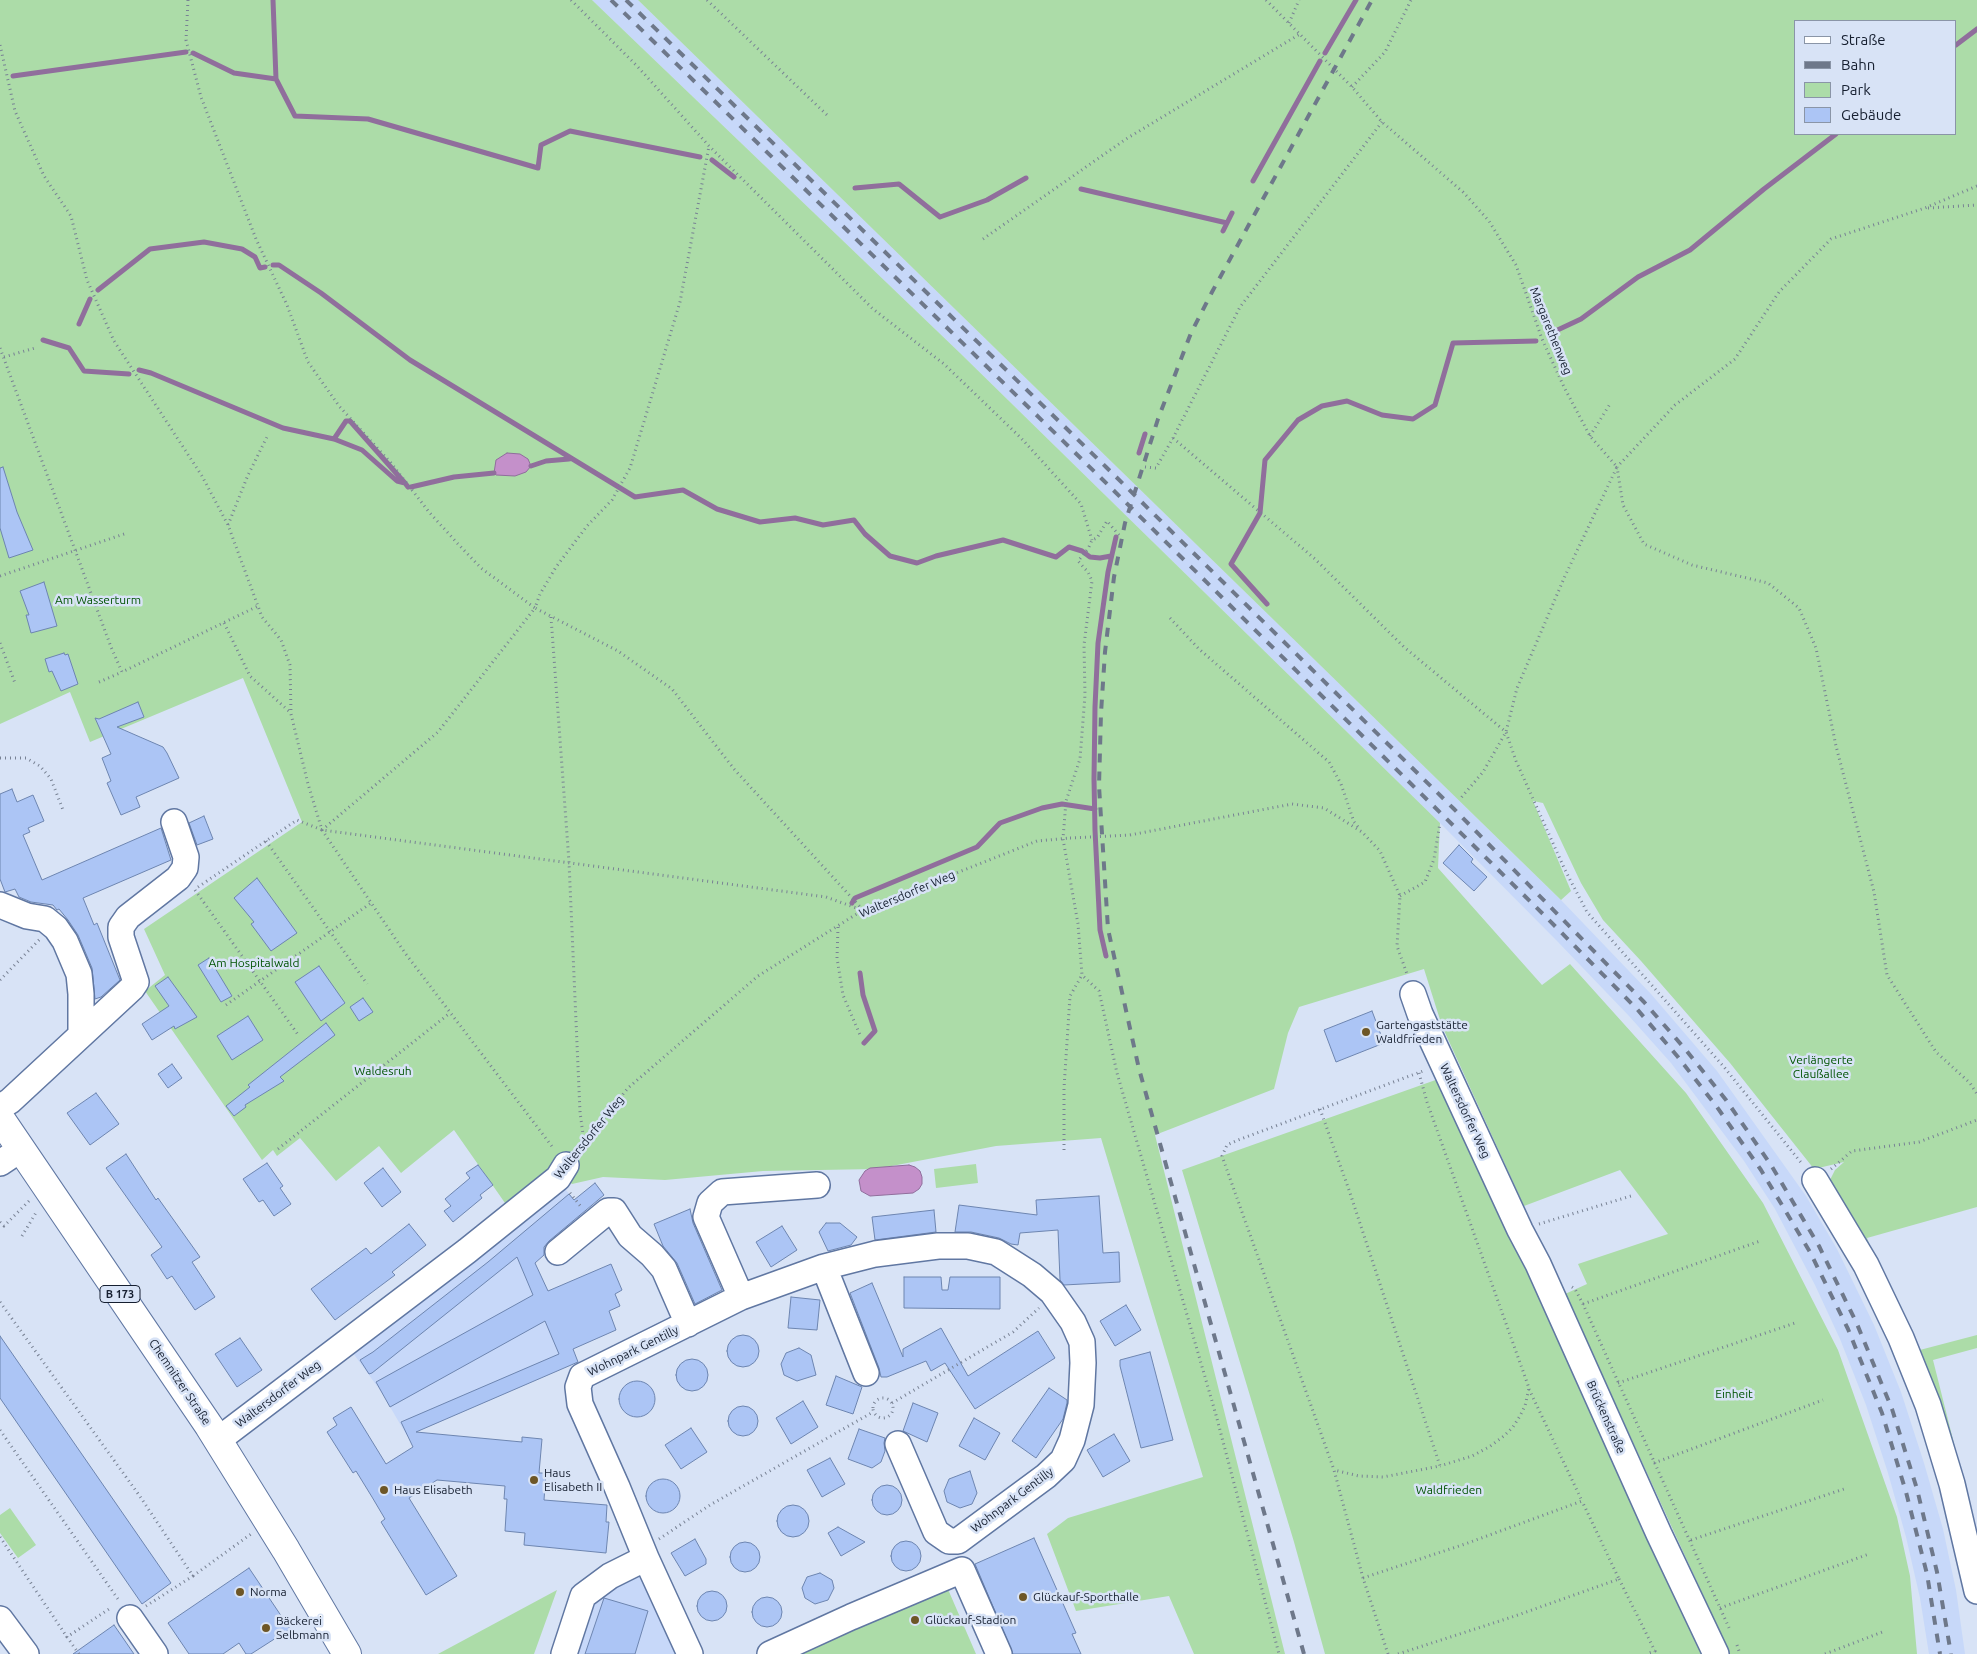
<!DOCTYPE html>
<html>
<head>
<meta charset="utf-8">
<style>
	body { margin:0 }
	#map { position:relative; width:1977px; height:1654px; overflow:hidden; background:#d8e3f6; font-family:Ubuntu,sans-serif }
	canvas { display:block }
	.legend { position:absolute; left:1794px; top:20px; width:162px; height:115px; box-sizing:border-box; background:#d8e3f6; border:1px solid #8a95a7; margin:0; padding:6px 9px; list-style:none; font-size:15px; color:#161f30 }
	.legend li { display:flex; align-items:center; gap:10px; height:25px }
	.legend b { width:25px; border:1px solid #8a95a7 }
</style>
</head>
<body>
<div id="map">
<canvas width="1977" height="1654"></canvas>
<ul class="legend">
<li><b style="height:6px;background:#fff"></b>Straße</li>
<li><b style="height:6px;background:#6e788a"></b>Bahn</li>
<li><b style="height:14px;background:#acdca8"></b>Park</li>
<li><b style="height:14px;background:#acc5f5"></b>Gebäude</li>
</ul>
</div>
<script>
const c = document.querySelector('canvas').getContext('2d');
c.lineJoin = 'round';
function fill(path, color) { c.fillStyle = color; c.fill(path, 'evenodd'); }
const toPath = rows => new Path2D(rows.map(r => 'M' + r).join(''));
function trace(path, color, width, dash) { c.strokeStyle = color; c.lineWidth = width; c.lineCap = dash ? 'butt' : 'round'; c.setLineDash(dash || []); c.stroke(path); }
function drawText(font, color, halo, rows, align = 'center') {
  c.font = font + ' Ubuntu,sans-serif'; c.lineWidth = 5; c.setLineDash([]); c.textBaseline = 'middle'; c.strokeStyle = halo; c.fillStyle = color; for (const [text, x, y, turn = 0] of rows) {
    c.save(); c.translate(x, y); c.rotate((+turn || 0) * Math.PI / 180); c.textAlign = isNaN(turn) ? turn : align; if (halo) c.strokeText(text, 0, 0); c.fillText(text, 0, 0); c.restore();
  }
}
fill(toPath([
	[592,0,638,0,1561,900,1651,994,1717,1071,1806,1196,1837,1249,1874,1325,1901,1392,1924,1463,1943,1529,1956,1590,1965,1654,1929,1654,1920,1598,1906,1537,1888,1473,1866,1405,1840,1339,1815,1285,1775,1209,1744,1161,1671,1063,1629,1016,1558,942,1440,823,960,353],
	[561,1184,589,1218,547,1253,537,1241,529,1248,578,1362,407,1436,382,1393,353,1353],
	[641,1570,677,1654,574,1654,591,1600]
]), '#c7d8f9');
fill(toPath([
	[0,0,592,0,960,353,1440,823,1438,868,1542,985,1570,964,1686,1093,1763,1203,1838,1350,1897,1517,1910,1576,1917,1654,1730,1654,1565,1294,1587,1284,1578,1264,1668,1234,1620,1170,1524,1206,1442,1026,1424,969,1299,1007,1288,1033,1274,1089,1155,1135,1285,1654,1194,1654,1169,1596,1076,1611,1047,1534,1068,1518,1203,1477,1101,1138,996,1146,876,1169,763,1171,665,1180,603,1177,572,1184,552,1168,533,1181,505,1203,454,1130,401,1173,379,1146,336,1181,300,1138,277,1156,273,1150,262,1160,145,991,165,975,144,929,302,822,243,678,90,742,70,692,0,724],
	[638,0,1977,0,1977,1207,1867,1238,1874,1256,1825,1190,1835,1170,1844,1162,1814,1169,1730,1063,1641,961,1603,920,1581,883,1543,803,1533,801,1571,891,1561,900],
	[1796,21,1956,21,1956,134,1796,134],
	[1444,1077,1706,1654,1325,1654,1294,1542,1182,1170],
	[976,1164,978,1183,936,1188,934,1169],
	[1977,1335,1977,1348,1933,1360,1977,1535,1977,1568,1916,1351],
	[10,1508,36,1545,18,1558,0,1533,0,1515],
	[947,1587,976,1654,791,1654],
	[557,1590,534,1654,438,1654]
]), '#acdca8');
const water = toPath([
	[507,453,520,454,528,459,531,466,526,472,515,476,496,475,494,473,496,460,507,453],
	[909,1165,915,1167,920,1171,922,1177,922,1184,919,1189,913,1193,870,1196,861,1191,859,1180,865,1171,870,1168,909,1165]
]);
fill(water, '#c490ca');
trace(water, '#906e9c', 1);
trace(toPath([
	[273,0,276,79],
	[1956,45,1977,29],
	[193,53,234,73,276,79,295,116,368,119,538,168,541,145,570,131,700,157],
	[1325,53,1356,0],
	[13,76,186,52],
	[712,160,734,177],
	[1253,181,1320,61],
	[855,188,899,184,940,217,987,200,1026,178],
	[1081,189,1227,223],
	[1223,231,1232,213],
	[273,265,279,265,321,293,410,360,635,497,683,490,717,509,760,522,795,518,823,525,854,520,865,534,890,556,917,563,936,556,1003,540,1056,557,1069,547,1082,551,1090,557,1100,558,1111,556],
	[98,290,150,249,204,242,242,249,255,257,260,268,265,267],
	[79,324,90,299],
	[1549,334,1581,319,1638,277,1690,250,1764,189,1836,134],
	[43,340,69,348,84,371,129,374],
	[139,370,151,373,283,428,334,439,362,450,397,481,405,483,408,487],
	[334,439,346,421,350,421,404,482],
	[1139,453,1145,434],
	[531,466,546,461,569,459],
	[411,487,454,477,494,473],
	[1267,604,1231,564,1260,513,1265,460,1298,420,1322,406,1347,401,1382,415,1413,419,1435,405,1453,343,1536,341],
	[852,903,855,898,977,847,1000,823,1042,808,1062,804,1095,809],
	[1106,956,1100,930,1095,830,1094,779,1095,707,1098,643,1108,572,1116,537],
	[860,973,863,995,875,1031,864,1043]
]), '#906e9c', 5);
const building = toPath([
	[3,467,17,512,33,550,9,558,0,528,0,468,3,467],
	[44,582,57,626,31,633,26,615,29,615,20,591,44,582],
	[64,653,65,655,68,654,78,684,61,691,52,671,49,672,45,659,64,653],
	[138,702,144,717,117,727,163,747,167,753,179,778,136,797,140,807,121,815,107,783,111,781,102,758,111,754,95,718,99,719,138,702],
	[12,789,17,802,33,795,44,821,28,828,30,832,23,835,42,880,161,828,171,860,83,898,94,925,97,923,120,980,101,997,95,999,92,968,78,935,68,920,59,909,57,910,53,905,31,902,19,897,15,889,5,892,0,879,0,794,12,789],
	[204,816,213,839,197,845,189,823,204,816],
	[1459,845,1473,859,1471,862,1487,877,1474,891,1443,863,1459,845],
	[257,878,297,933,271,951,251,924,254,922,234,898,257,878],
	[209,958,232,996,221,1002,198,965,209,958],
	[319,966,345,1003,321,1021,295,982,319,966],
	[168,977,197,1017,175,1029,174,1026,152,1040,142,1024,169,1006,155,986,168,977],
	[363,998,373,1012,359,1021,350,1007,363,998],
	[1372,1011,1384,1043,1336,1062,1324,1030,1372,1011],
	[248,1016,263,1040,232,1060,217,1036,248,1016],
	[326,1023,335,1035,280,1077,284,1081,245,1105,246,1107,234,1116,226,1106,250,1087,248,1085,326,1023],
	[172,1064,182,1078,168,1088,158,1074,172,1064],
	[96,1093,119,1124,90,1145,67,1113,96,1093],
	[126,1154,156,1200,158,1198,200,1257,192,1262,215,1297,195,1310,172,1276,167,1279,151,1255,162,1247,106,1168,126,1154],
	[267,1163,283,1186,280,1188,291,1204,274,1216,263,1200,259,1202,243,1179,267,1163],
	[478,1165,493,1185,480,1195,482,1198,453,1222,444,1211,451,1206,445,1199,470,1178,466,1173,478,1165],
	[383,1168,401,1192,382,1207,364,1183,383,1168],
	[595,1183,604,1195,549,1241,544,1247,544,1255,535,1263,548,1291,611,1264,622,1290,615,1294,620,1306,609,1311,616,1330,573,1349,578,1362,416,1432,522,1442,522,1437,542,1439,539,1473,546,1473,544,1500,607,1505,606,1522,609,1522,606,1553,524,1545,525,1533,505,1531,507,1499,504,1499,505,1486,437,1480,409,1498,457,1576,426,1595,381,1522,385,1519,372,1497,356,1471,353,1473,327,1432,337,1425,333,1418,351,1407,386,1464,413,1447,401,1422,559,1354,545,1321,390,1407,376,1382,533,1295,517,1257,372,1373,369,1374,360,1360,373,1352,488,1262,569,1194,574,1200,595,1183],
	[1099,1196,1103,1253,1119,1252,1120,1282,1064,1285,1060,1280,1058,1230,1020,1233,1018,1245,1011,1244,999,1238,971,1232,955,1232,959,1205,1037,1215,1036,1200,1099,1196],
	[690,1209,693,1223,722,1290,695,1304,677,1263,663,1246,654,1224,690,1209],
	[934,1210,936,1232,875,1240,872,1217,934,1210],
	[826,1223,840,1223,857,1237,851,1245,828,1251,819,1232,826,1223],
	[409,1224,426,1245,392,1272,395,1275,335,1320,311,1289,366,1248,371,1254,409,1224],
	[782,1226,797,1250,771,1267,756,1242,782,1226],
	[904,1277,941,1277,942,1290,948,1290,950,1277,1000,1277,1000,1309,904,1308,904,1277],
	[872,1283,903,1357,903,1349,941,1328,968,1376,1038,1331,1055,1358,975,1409,945,1363,931,1371,926,1361,887,1377,881,1377,879,1368,850,1293,872,1283],
	[791,1297,820,1300,817,1330,788,1328,791,1297],
	[1126,1305,1141,1330,1115,1346,1100,1321,1126,1305],
	'727 1351a16 16 0 1 1 32 0a16 16 0 1 1-32 0Z',
	[0,1336,171,1583,142,1604,0,1398,0,1336],
	[240,1338,262,1370,237,1387,215,1354,240,1338],
	[799,1348,811,1355,816,1375,797,1381,784,1375,781,1364,786,1353,799,1348],
	[1150,1352,1173,1440,1141,1448,1120,1366,1120,1360,1150,1352],
	'676 1375a16 16 0 1 1 32 0a16 16 0 1 1-32 0Z',
	[836,1376,862,1387,853,1414,826,1405,836,1376],
	'619 1399a18 18 0 1 1 36 0a18 18 0 1 1-36 0Z',
	[1049,1388,1067,1400,1067,1403,1063,1419,1036,1458,1012,1441,1049,1388],
	[803,1401,818,1427,791,1444,776,1418,803,1401],
	[913,1403,938,1413,927,1442,903,1431,913,1403],
	'728 1421a15 15 0 1 1 30 0a15 15 0 1 1-30 0Z',
	[974,1418,1000,1433,985,1460,959,1446,974,1418],
	[691,1428,707,1452,681,1469,665,1445,691,1428],
	[859,1429,885,1438,884,1443,885,1451,881,1462,872,1468,848,1459,859,1429],
	[1114,1434,1130,1461,1103,1477,1087,1450,1114,1434],
	[830,1458,845,1484,822,1497,807,1470,830,1458],
	[970,1471,977,1493,972,1504,960,1508,947,1502,944,1491,949,1479,970,1471],
	'646 1496a17 17 0 1 1 34 0a17 17 0 1 1-34 0Z',
	'872 1500a15 15 0 1 1 30 0a15 15 0 1 1-30 0Z',
	'777 1521a16 16 0 1 1 32 0a16 16 0 1 1-32 0Z',
	[838,1527,865,1542,841,1556,828,1533,838,1527],
	[1034,1538,1076,1633,1072,1634,1081,1654,1013,1654,975,1564,1034,1538],
	[695,1539,706,1559,706,1564,685,1576,671,1553,695,1539],
	'891 1556a15 15 0 1 1 30 0a15 15 0 1 1-30 0Z',
	'730 1557a15 15 0 1 1 30 0a15 15 0 1 1-30 0Z',
	[249,1568,290,1629,251,1654,246,1654,239,1643,223,1654,189,1654,168,1623,249,1568],
	[820,1573,832,1580,834,1588,828,1600,815,1604,805,1598,802,1588,807,1577,820,1573],
	'697 1606a15 15 0 1 1 30 0a15 15 0 1 1-30 0Z',
	'752 1612a15 15 0 1 1 30 0a15 15 0 1 1-30 0Z',
	[604,1598,648,1611,635,1654,585,1654,604,1598],
	[114,1625,134,1654,73,1654,114,1625]
]);
fill(building, '#acc5f5');
trace(building, '#6d85b0', 1);
const minor = toPath([
	[0,905,27,916,45,919,56,928,65,941,79,974,81,994,81,1034],
	[1413,994,1420,1014,1520,1230,1538,1264,1659,1534,1716,1654],
	[0,1107,10,1101,132,988,136,982,121,937,121,927,128,917,178,878,185,868,186,857,174,822],
	[0,1163,21,1149],
	[1815,1180,1866,1265,1901,1338,1928,1405,1952,1484,1977,1591],
	[558,1252,608,1211,614,1211,630,1236,652,1255,664,1269,688,1324],
	[824,1267,866,1373],
	[741,1297,706,1217,710,1203,722,1192,817,1185],
	[218,1440,467,1251,558,1178,566,1165],
	[646,1558,690,1654],
	[130,1618,155,1654],
	[0,1619,26,1654],
	[564,1654,583,1596,610,1576,646,1558,617,1487,580,1404,578,1387,582,1376,741,1297,824,1267,875,1254,938,1246,968,1246,996,1252,1032,1275,1052,1292,1073,1322,1082,1342,1083,1363,1081,1405,1072,1440,1063,1460,1046,1476,958,1541,949,1541,936,1532,898,1444],
	[770,1654,851,1617,962,1570,999,1654]
]);
const major = toPath([
	[0,1118,209,1426,286,1550,347,1654]
]);
trace(minor, '#6077a2', 28);
trace(major, '#6077a2', 30);
trace(toPath([
	[188,0,186,40,201,97,256,239,287,305,308,362,339,406,391,463,429,512,459,545,481,568,535,608,540,594,556,567,587,526,612,500,630,468,680,302,709,146],
	[571,0,638,67,709,146,873,309,944,364,1021,438,1081,504,1092,540],
	[707,0,827,115],
	[1266,0,1352,87,1382,122,1463,192,1489,221,1516,265,1542,339,1564,387,1590,436,1617,467,1565,576,1517,688,1506,732,1483,772,1460,799],
	[1289,23,1299,0],
	[0,45,15,111,44,176,71,216,87,280,114,341,202,476,228,525,262,617,281,640,290,665,291,714,308,784,322,830,405,953,554,1149],
	[1352,87,1385,52,1411,0],
	[1977,186,1925,208,1831,239,1779,292,1735,359,1675,405,1617,467,1623,505,1644,544,1692,565,1768,583,1799,608,1816,648,1836,746,1874,892,1887,975,1936,1052,1970,1083,1977,1094],
	[1928,208,1977,205],
	[983,239,1126,139,1300,34],
	[0,348,111,647,122,672,258,606],
	[4,357,35,348],
	[1590,436,1610,404],
	[1173,438,1315,559,1404,647,1506,732,1516,761,1565,870,1587,912,1724,1067,1803,1165],
	[1145,467,1156,468,1173,438,1240,307,1382,122],
	[228,525,248,475,268,435],
	[1119,535,1107,521,1097,538,1092,540,1088,549,1078,561,1088,572,1092,581,1084,645,1085,695,1080,759,1066,801,1063,839,1078,924,1082,975,1099,991,1117,1073,1216,1415,1279,1654],
	[0,576,127,533],
	[551,617,569,862,580,1112,584,1142],
	[1170,618,1199,649,1329,762,1341,784,1354,822,1359,828],
	[224,623,250,676,291,713],
	[0,643,15,683],
	[99,682,122,672],
	[0,758,26,758,40,766,51,779,63,810],
	[322,830,438,732,535,608,618,651,672,689,734,769,862,909],
	[1130,835,1292,804,1324,808,1362,832,1380,851,1400,896,1397,946,1407,974],
	[266,841,367,984],
	[198,887,297,820,322,830,826,897,862,910],
	[195,890,299,1036],
	[1400,896,1425,882,1434,859,1440,823],
	[838,927,837,958,843,995,860,1035],
	[0,980,40,939],
	[226,1005,371,903],
	[1378,1027,1383,1025,1386,1035,1409,1040],
	[1419,1073,1427,1102,1529,1388,1525,1406,1520,1416,1513,1427,1504,1436,1489,1447,1472,1456,1440,1466],
	[1320,1109,1349,1190,1440,1466,1383,1477,1359,1476,1334,1470],
	[278,1149,450,1013],
	[579,1149,628,1088,758,976,863,910,1037,841,1070,838],
	[1064,1150,1064,1088,1070,996,1082,975],
	[1831,1169,1852,1151,1919,1142,1977,1120],
	[570,1193,582,1208],
	[0,1222,4,1226,30,1200],
	[1539,1224,1631,1196],
	[22,1236,37,1211],
	[1572,1287,1575,1289,1583,1304,1730,1630],
	[0,1302,139,1495,193,1576,146,1606],
	[1583,1304,1760,1241],
	[1618,1383,1795,1323],
	'873 1408a10 10 0 1 1 20 0a10 10 0 1 1-20 0Z',
	[892,1403,1013,1332,1039,1308],
	[0,1430,120,1602],
	[1654,1463,1823,1400],
	[0,1537,67,1637],
	[659,1539,710,1505,873,1412],
	[1691,1540,1847,1488],
	[193,1576,251,1534],
	[1363,1578,1465,1544,1582,1501,1529,1389],
	[1619,1579,1655,1651,1646,1654],
	[1720,1608,1869,1554],
	[1737,1645,1740,1654],
	[79,1654,67,1637,112,1607],
	[1388,1654,1363,1578,1334,1470,1222,1156,1227,1145,1238,1140,1423,1071],
	[1398,1654,1515,1616,1619,1579,1582,1501],
	[1825,1654,1885,1631]
]), '#788294', 3, [1, 4]);
trace(minor, '#fff', 25);
trace(major, '#fff', 28);
trace(toPath([
	[611,0,1101,478,1545,916,1637,1009,1678,1057,1717,1107,1761,1170,1810,1252,1848,1329,1882,1413,1906,1492,1927,1574,1940,1654],
	[626,0,1106,467,1454,809,1644,1002,1686,1050,1726,1100,1771,1165,1819,1246,1857,1324,1892,1409,1917,1489,1937,1572,1951,1654],
	[1304,1654,1139,1069,1108,929,1099,786,1101,713,1105,652,1114,577,1125,523,1158,419,1191,333,1212,292,1372,0]
]), '#6e788a', 4, [9, 9]);
trace(toPath([
	[1070,838,1130,835]
]), '#788294', 3, [1, 4]);
for (const [x, y, r, color] of [
	[1366,1032,5,"#6d5626"],
	[534,1480,5,"#6d5626"],
	[384,1490,5,"#6d5626"],
	[240,1592,5,"#6d5626"],
	[1023,1597,5,"#6d5626"],
	[915,1620,5,"#6d5626"],
	[266,1628,5,"#6d5626"]
]) { const dot = new Path2D(); dot.arc(x, y, r, 0, 2 * Math.PI); c.fillStyle = color; c.fill(dot); trace(dot, '#d8e3f6', 2); }
for (const [x, y, w] of [
	[120,1294,40]
]) { const box = new Path2D(); box.roundRect(x - w / 2, y - 8.5, w, 17, 4); c.fillStyle = '#d8e3f6'; c.fill(box); trace(box, '#161f30', 1); }
drawText('bold 11px', '#161f30', null, [
	["B 173",120,1294]
]);
drawText('12px', '#161f30', '#d8e3f6', [
	["Margarethenweg",1551,331,68],
	["Waltersdorfer Weg",907,894,-23],
	["Waltersdorfer Weg",1465,1111,65],
	["Waltersdorfer Weg",589,1137,-51],
	["Wohnpark Gentilly",633,1351,-26],
	["Chemnitzer Straße",180,1382,56],
	["Waltersdorfer Weg",278,1394,-37],
	["Brückenstraße",1606,1417,66],
	["Wohnpark Gentilly",1012,1500,-37]
]);
drawText('12px', '#005302', '#d8e3f6', [
	["Am Wasserturm",98,600],
	["Am Hospitalwald",254,963],
	["Verlängerte",1821,1060],
	["Claußallee",1821,1074],
	["Waldesruh",383,1071],
	["Einheit",1734,1394],
	["Waldfrieden",1449,1490]
]);
drawText('12px', '#161f30', '#d8e3f6', [
	["Gartengaststätte",1376,1025],
	["Waldfrieden",1376,1039],
	["Haus",544,1473],
	["Elisabeth II",544,1487],
	["Haus Elisabeth",394,1490],
	["Norma",250,1592],
	["Glückauf-Sporthalle",1033,1597],
	["Glückauf-Stadion",925,1620],
	["Bäckerei",276,1621],
	["Selbmann",276,1635]
], 'left');
</script>
</body>
</html>
